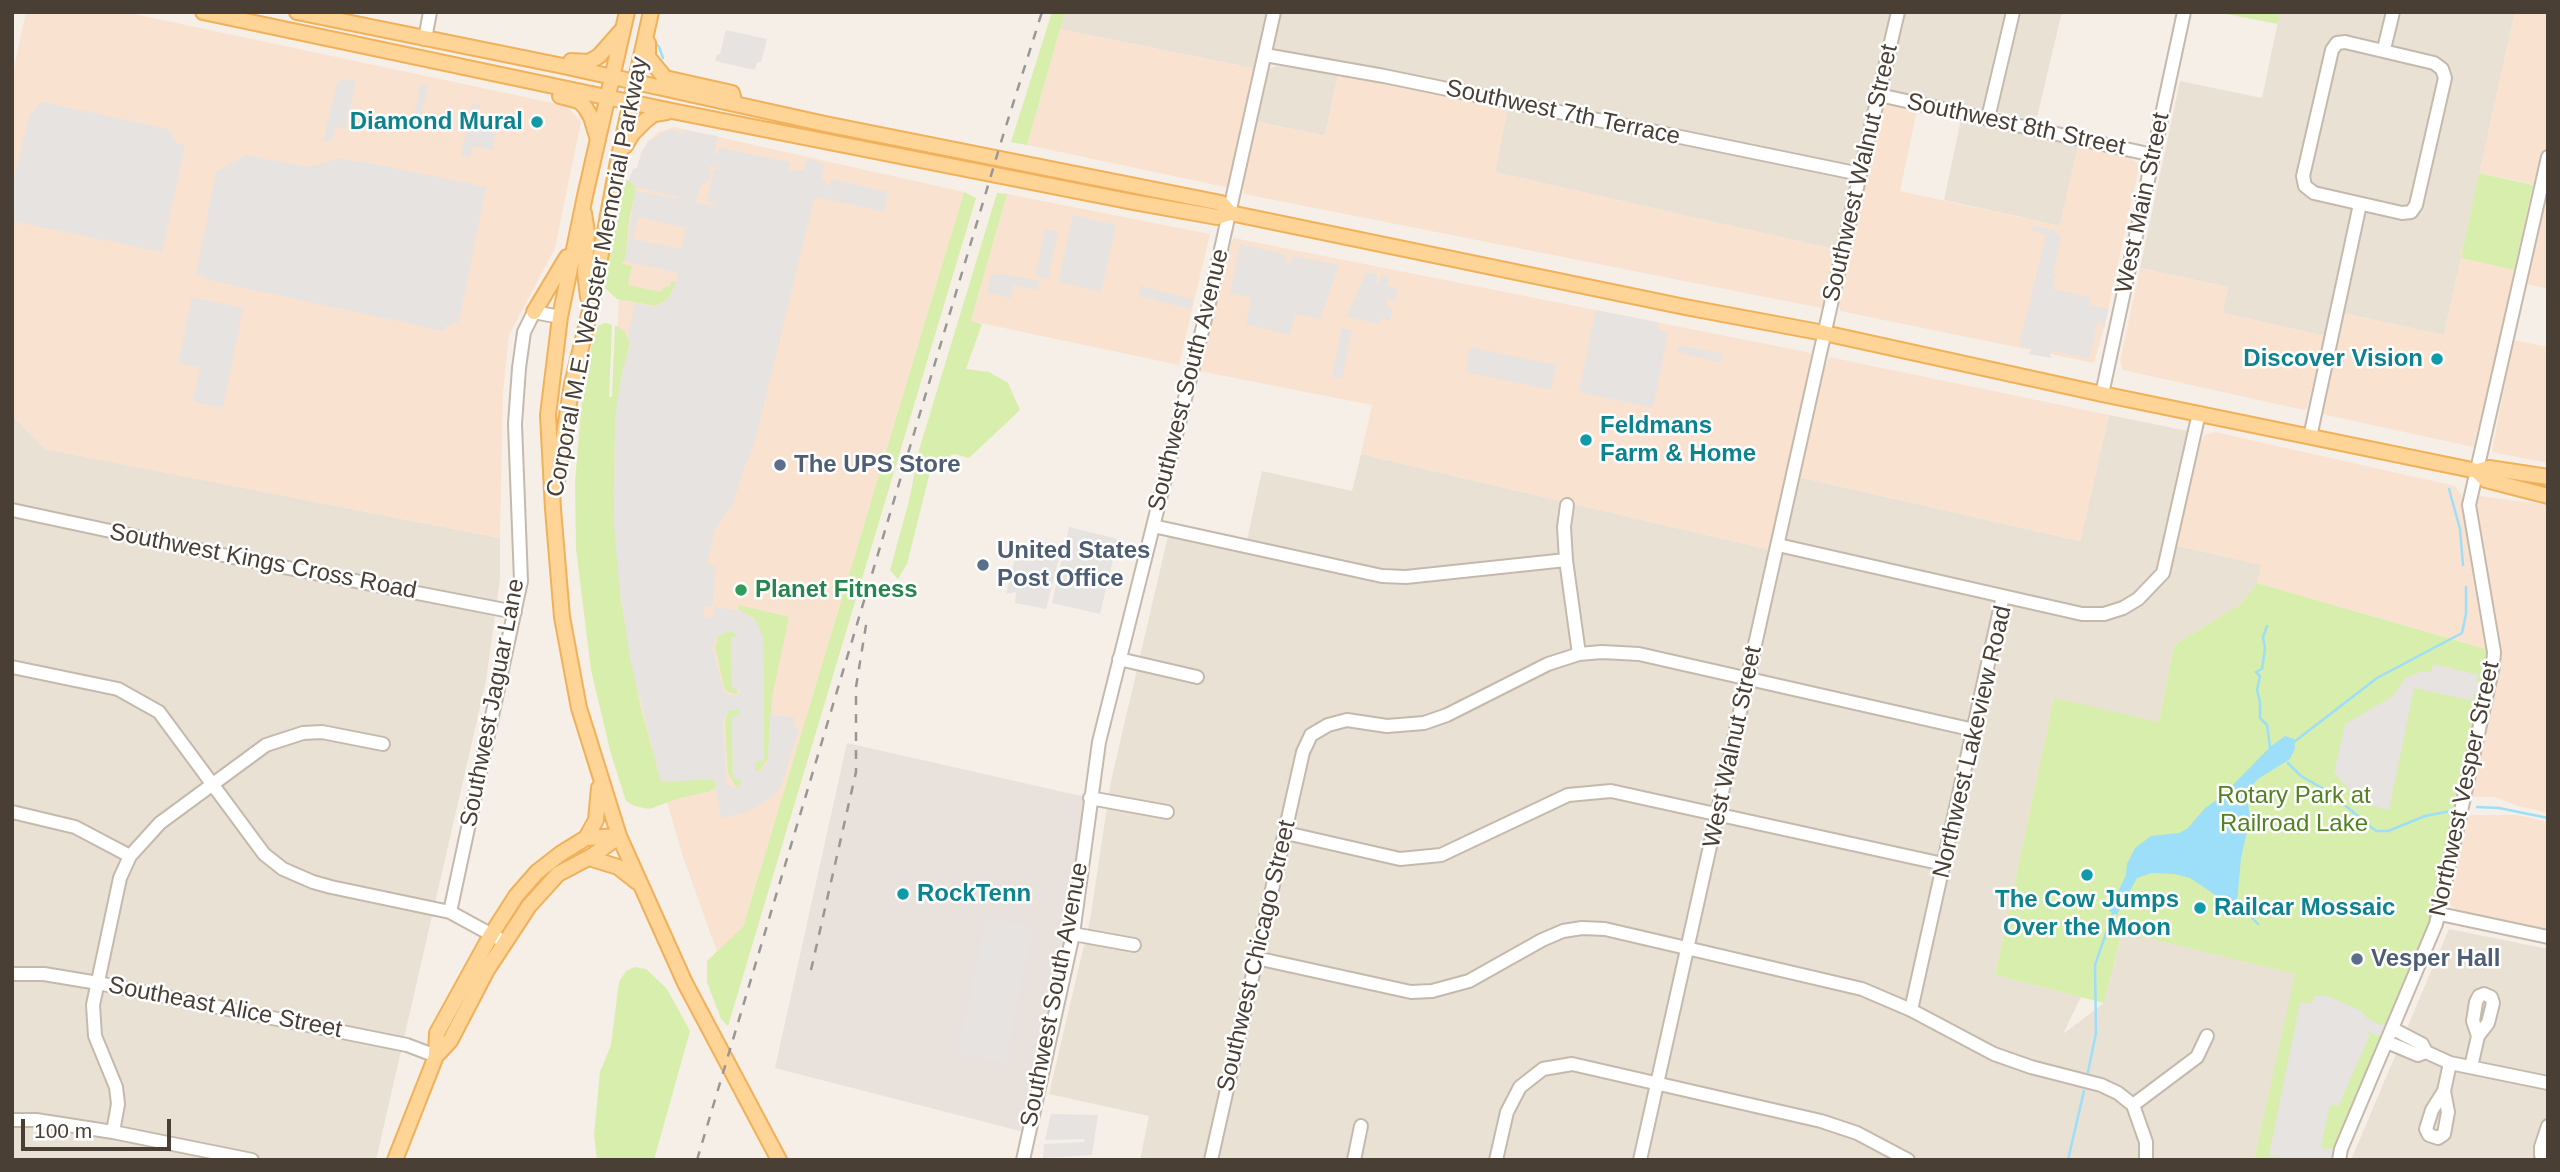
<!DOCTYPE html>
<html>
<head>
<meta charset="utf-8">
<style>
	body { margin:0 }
	#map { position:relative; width:2560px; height:1172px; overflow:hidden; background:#f5efe7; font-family:Helvetica,sans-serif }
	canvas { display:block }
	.frame { position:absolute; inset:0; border:14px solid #493f35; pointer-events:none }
	.scale { position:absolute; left:21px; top:1119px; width:150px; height:32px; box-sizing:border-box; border:4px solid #493f35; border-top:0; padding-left:9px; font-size:21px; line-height:24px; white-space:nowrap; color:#493f35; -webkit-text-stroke:5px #fff; paint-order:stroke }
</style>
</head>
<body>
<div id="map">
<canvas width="2560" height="1172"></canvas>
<div class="frame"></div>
<div class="scale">100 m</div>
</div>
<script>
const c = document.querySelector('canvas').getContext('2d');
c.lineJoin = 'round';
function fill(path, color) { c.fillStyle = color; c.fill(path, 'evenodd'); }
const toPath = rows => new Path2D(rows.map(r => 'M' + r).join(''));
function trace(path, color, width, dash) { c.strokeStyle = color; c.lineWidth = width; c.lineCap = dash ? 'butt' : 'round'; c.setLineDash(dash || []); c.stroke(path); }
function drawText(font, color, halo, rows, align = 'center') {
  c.font = font + ' Helvetica,sans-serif'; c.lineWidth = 5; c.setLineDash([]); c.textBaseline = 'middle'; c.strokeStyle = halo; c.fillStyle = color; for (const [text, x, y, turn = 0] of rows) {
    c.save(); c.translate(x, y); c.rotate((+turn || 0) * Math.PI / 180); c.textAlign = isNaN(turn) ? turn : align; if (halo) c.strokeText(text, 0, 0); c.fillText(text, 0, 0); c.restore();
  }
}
fill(toPath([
	[1065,12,1269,12,1256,69,1060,29],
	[1279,12,1891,12,1857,162,1853,167,1273,51,1271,46],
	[1904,12,2010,12,1986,108,1979,110,1894,93,1889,90,1888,85],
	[2018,12,2062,12,2036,121,1996,111],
	[2280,12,2515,12,2444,335,2342,313,2340,270,2325,336,2222,313,2228,287,2140,268,2180,81,2262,98],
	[1277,66,1338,75,1325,136,1254,121,1267,69],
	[1508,107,1842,175,1852,183,1837,250,1494,172],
	[1961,119,2078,146,2060,226,1944,200],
	[12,415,46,449,500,538,500,579,486,681,376,1160,12,1160],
	[2109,415,2188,431,2166,543,2262,565,2257,583,2241,604,2174,645,2159,722,2054,699,1995,975,2081,997,2063,1034,2104,1003,2122,932,2296,974,2254,1160,1646,1160,1799,477,2080,541],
	[1361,454,1771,550,1633,1160,1140,1160,1149,1116,1049,1094,1090,920,1111,781,1168,536,1244,554,1262,471,1352,491],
	[2449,929,2548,949,2548,1160,2351,1160]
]), '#eae1d5');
fill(toPath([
	[26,12,125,12,567,106,581,122,555,248,509,335,503,392,500,538,45,449,12,415,12,77],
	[2515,12,2548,12,2548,147,2536,185,2479,173],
	[1060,29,1256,69,1230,188,1027,145],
	[1338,75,1392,83,1508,107,1495,172,1837,250,1826,303,1821,308,1244,194,1242,182,1254,121,1325,136],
	[1891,104,1917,110,1900,191,2060,226,2078,146,2130,158,2137,163,2139,168,2104,328,2094,363,1840,311,1839,301,1881,112,1884,106],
	[674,127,964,192,727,980,683,857,636,695,625,634,613,525,612,435,621,256,628,205,641,153,648,141,659,132],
	[2548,189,2548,289,2526,284],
	[1007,194,1210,234,1179,365,971,321],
	[1234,238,1811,353,1813,365,1771,550,1361,454,1372,405,1199,371,1231,242],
	[2461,258,2515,270,2493,371,2473,447,2322,414,2342,313,2444,335],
	[2140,268,2228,287,2223,313,2325,336,2307,408,2304,410,2123,370,2120,361],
	[2513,340,2548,347,2548,463,2492,452],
	[1829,357,2109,415,2080,541,1799,477,1824,370],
	[2215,432,2455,486,2462,496,2486,649,2257,583,2261,565,2176,545,2201,441,2205,435],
	[2480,496,2548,505,2548,813,2518,806,2495,797,2470,797,2500,659,2476,506],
	[2467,815,2518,815,2548,822,2548,929,2459,911,2450,905,2450,897]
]), '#f9e3d0');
fill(toPath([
	[847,743,1090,798,1073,934,1028,1133,775,1068]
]), '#e8e1dc');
fill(toPath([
	[1052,12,1065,12,1027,145,1011,142],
	[2216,12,2280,12,2278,24],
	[2479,173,2533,185,2514,270,2461,258],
	[627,180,633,182,636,190,629,220,625,261,623,261,622,264,632,266,628,285,661,292,663,288,670,286,671,281,676,282,669,298,656,306,617,299,606,289,603,283,602,277,623,188],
	[964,192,976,198,728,1026,721,1019,707,982,707,961,743,927],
	[997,193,1007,194,971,321,982,324,966,369,989,372,1008,383,1020,410,969,458,954,454,932,464,907,564,898,579,890,570,909,501,919,450],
	[605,323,611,324,612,327,609,397,612,397,615,325,625,332,630,343,621,378,615,419,614,512,621,601,640,705,661,781,713,779,716,785,715,788,708,792,680,798,649,809,635,806,626,801,611,754,591,670,576,549,575,482,582,399,594,333,598,326],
	[2257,583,2486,649,2485,672,2436,906,2332,1160,2254,1160,2295,974,2122,932,2104,1003,1995,975,2054,698,2159,722,2174,645,2241,604],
	[739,605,789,617,772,697,768,758,758,773,754,770,755,763,758,760,764,759,763,638,754,618,738,609],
	[730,630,738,635,731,638,732,688,737,688,737,694,734,694,728,692,724,687,715,646,718,640,716,638],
	[734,709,739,709,742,712,740,715,732,717,733,779,740,779,742,782,737,788,728,773,725,722,728,711],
	[635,967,646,969,667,989,690,1031,654,1160,597,1160,594,1135,600,1072,611,1045,619,982,626,971]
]), '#d8eeac');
fill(toPath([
	[726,30,767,39,761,62,757,62,755,70,715,61,717,54,720,54],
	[347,79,356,81,345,129,336,127,333,139,323,143,337,82],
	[420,84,428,86,419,127,412,125],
	[42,102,168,129,178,144,185,145,162,252,12,221,12,186,29,116],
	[472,104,480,105,478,116,498,120,492,150,473,146,470,158,461,156],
	[668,130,676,130,683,135,685,130,717,136,715,154,718,154,719,148,790,162,789,171,803,170,808,159,824,164,822,179,828,186,830,185,832,179,888,192,884,212,818,197,814,199,753,449,745,464,733,504,715,529,707,564,716,567,712,607,703,607,704,616,708,619,713,618,714,607,742,611,756,621,763,638,764,760,756,762,755,771,760,772,768,761,770,714,795,718,794,727,799,728,782,783,775,795,749,811,721,818,714,779,661,782,630,658,619,584,614,524,615,419,621,378,630,346,628,337,635,303,654,307,665,302,672,293,678,273,625,261,635,191,678,199,679,197,635,187,629,180,633,169,637,168,642,152,648,142],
	[707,165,722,169,714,169,707,201,714,203,713,206,697,203,695,201,701,186,709,181,711,169],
	[638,217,686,228,681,249,633,239],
	[728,630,738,635,731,638,732,688,740,690,738,696,729,695,724,691,712,648,716,638],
	[739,709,740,715,732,717,733,779,740,779,742,782,739,787,735,789,728,785,726,779,723,720,728,711],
	[246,155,308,167,338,159,364,162,486,187,459,321,445,327,444,331,217,282,196,274,216,172],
	[1073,215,1116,225,1101,292,1058,282],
	[2033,226,2054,230,2061,237,2053,273,2056,275,2052,289,2089,297,2090,305,2105,308,2109,307,2104,328,2101,322,2097,323,2089,359,2052,351,2050,354,2052,358,2028,354,2032,349,2019,346,2046,235,2032,231],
	[1045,229,1058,232,1048,279,1035,276],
	[1240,244,1287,255,1286,261,1288,263,1292,262,1293,256,1339,265,1320,319,1295,314,1290,335,1246,324,1251,297,1230,293],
	[1366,272,1377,274,1377,283,1380,283,1381,275,1389,277,1387,286,1398,288,1395,301,1387,299,1386,306,1393,309,1390,321,1381,318,1379,324,1347,317],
	[1000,273,1040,281,1038,290,1014,285,1011,298,987,293,991,274,999,275],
	[1141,286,1193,299,1190,309,1138,296],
	[192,297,243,308,223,408,197,403,193,399,200,368,178,363],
	[1596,310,1657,322,1657,329,1668,333,1653,408,1579,392],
	[1342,328,1352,330,1342,379,1332,377],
	[1680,345,1722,354,1720,362,1677,352],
	[1469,347,1556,365,1551,390,1466,372],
	[1069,527,1118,539,1100,614,1052,603],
	[1041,541,1062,546,1046,609,1015,603,1016,592,1006,594,1018,547],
	[2433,664,2479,675,2476,682,2483,681,2480,698,2474,693,2473,701,2414,688,2389,810,2362,803,2334,773,2345,724,2393,696,2405,678,2420,672,2431,672],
	[986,916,1034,927,1005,1063,957,1053],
	[2315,996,2328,996,2362,1011,2368,1019,2381,1025,2388,1023,2382,1041,2379,1036,2363,1030,2370,1035,2338,1107,2334,1104,2330,1106,2321,1145,2323,1148,2329,1149,2336,1147,2332,1160,2320,1158,2291,1160,2269,1155,2300,1002,2310,1004],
	[1051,1114,1098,1115,1092,1155,1043,1158,1044,1144,1085,1142,1084,1139,1045,1140]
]), '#e6e3e0');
fill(toPath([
	[2285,736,2294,739,2295,748,2290,759,2258,779,2248,790,2247,796,2250,819,2241,858,2237,902,2231,905,2227,903,2190,878,2174,874,2152,873,2137,878,2117,915,2109,911,2126,875,2127,864,2135,848,2151,836,2179,833,2188,828,2205,808,2222,796,2270,747]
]), '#9ddef8');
trace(toPath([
	[654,41,659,47,663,58],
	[2449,489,2460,529,2463,565],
	[2267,626,2263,637,2265,648,2262,669,2256,672,2260,676,2257,690,2260,702,2260,718,2267,725,2270,747],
	[2294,742,2377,678,2462,633,2466,614,2466,587],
	[2288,763,2301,776,2329,792,2376,831,2388,831,2425,816,2451,811],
	[2477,807,2499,808,2548,818],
	[2237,902,2258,924],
	[2088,1072,2096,1033,2095,965,2113,913],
	[2068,1160,2084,1091]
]), '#9ddef8', 2.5);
const minor = toPath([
	[425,39,430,12],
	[2345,42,2434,63,2442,69,2445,78,2416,205,2411,212,2402,213,2314,193,2305,186,2303,176,2332,50,2337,43,2345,42],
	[2384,49,2393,12],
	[1265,55,1384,76,1860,174],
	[1879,95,2153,155],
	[1988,118,2013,12],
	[2102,394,2184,12],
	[2310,437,2360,204],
	[1567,505,1564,527,1566,560,1579,654],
	[12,510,237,558,515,612],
	[1153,526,1382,576,1406,577,1566,560],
	[1778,545,2082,614,2104,614,2123,608,2138,599,2163,573,2199,413],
	[1119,659,1197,677],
	[12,667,118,689,159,712,264,854,283,869,313,882,331,887,450,912,505,942],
	[1090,798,1167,812],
	[12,812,75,827,130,856],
	[1286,833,1400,859,1441,855,1568,795,1611,791,1943,864],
	[450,912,521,581,515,424,519,368,524,332,534,312,560,317],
	[2440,914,2548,937],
	[1073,934,1134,945],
	[1256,958,1411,992,1432,991,1469,981,1542,940,1563,931,1582,928,1605,929,1862,989,1911,1010,1994,1054,2031,1067,2101,1085,2118,1093,2133,1105,2146,1142,2146,1160],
	[12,974,44,974,98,983,407,1045,436,1056],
	[1911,1010,2003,596],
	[2393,1029,2422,1044,2426,1052,2450,1063,2548,1083],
	[2387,1042,2418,1055,2426,1052],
	[2471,1067,2478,1036,2473,1021,2476,1002,2479,996,2484,994,2491,997,2493,1003,2488,1023,2478,1036],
	[2444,1091,2448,1112,2444,1134,2438,1138,2429,1135,2426,1129,2432,1110,2444,1091,2450,1063],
	[2133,1105,2197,1057,2207,1036],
	[12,1120,36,1120,113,1132,252,1160],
	[113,1132,118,1104,116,1087,95,1036,93,1005,120,878,130,856,160,823,266,745,303,733,322,732,383,744],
	[1023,1160,1073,934,1099,742,1209,303,1274,12],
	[1211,1160,1303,752,1311,735,1328,725,1347,720,1387,726,1424,723,1447,715,1548,664,1579,654,1602,652,1639,654,1974,730],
	[1354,1160,1361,1126],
	[1496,1160,1507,1112,1520,1087,1543,1069,1572,1064,1821,1121,1857,1133,1908,1160],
	[1640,1160,1860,174,1898,12],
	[2339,1160,2341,1149,2436,924,2493,666,2494,652,2469,505,2548,157],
	[2546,1160,2541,1155,2541,1147,2548,1126]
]);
const major = toPath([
	[203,12,672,111,1133,202,1217,217,1230,213,1685,307,1824,333,2102,394,2477,471,2489,468,2548,477],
	[297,12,563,66,825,124,1221,203,1230,213],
	[627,12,585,196,560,317,548,415,553,509,562,617,579,708,619,836,685,983,779,1160],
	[648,43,648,57,665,78,732,93,735,104],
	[571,61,589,62,599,56,621,31],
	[560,96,579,101,585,107,591,117,598,140],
	[625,146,632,134,646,120,654,114,667,112],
	[584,213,587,232,585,272,588,297],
	[534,312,567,257],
	[2477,471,2486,480,2548,496],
	[557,480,572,384,591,307,619,156,651,12],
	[586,838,596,820,599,788],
	[589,858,618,867,637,882],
	[436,1056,450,1041,487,970,529,906,558,874,592,856,618,837],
	[395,1160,436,1056,437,1033,491,935,516,896,537,872,560,854,586,838,619,836]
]);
trace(minor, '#c5b9ac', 16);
trace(major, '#f0b15a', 18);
trace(minor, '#fff', 12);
trace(major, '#ffd497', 14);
trace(toPath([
	[811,970,856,772,856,687,867,619],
	[697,1160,1001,142,1042,12]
]), '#979797', 2.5, [9, 9]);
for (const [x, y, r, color] of [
	[537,122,7,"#0f9aa8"],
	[2437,359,7,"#0f9aa8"],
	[1586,440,7,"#0f9aa8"],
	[780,465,7,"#5c6f8a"],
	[983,565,7,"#5c6f8a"],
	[741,590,7,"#2e9e5b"],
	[2087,875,7,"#0f9aa8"],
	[903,894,7,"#0f9aa8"],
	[2200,908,7,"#0f9aa8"],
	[2357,959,7,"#5c6f8a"]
]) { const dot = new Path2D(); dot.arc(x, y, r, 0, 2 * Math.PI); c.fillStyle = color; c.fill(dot); trace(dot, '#fff', 2.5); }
drawText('24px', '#493f35', '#fff', [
	["Southwest 7th Terrace",1563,113,12],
	["Southwest 8th Street",2016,125,12],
	["Southwest Walnut Street",1861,173,-77],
	["West Main Street",2143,203,-78],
	["Corporal M.E. Webster Memorial Parkway",598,277,-79],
	["Southwest South Avenue",1189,380,-76],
	["Southwest Kings Cross Road",263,562,11],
	["Southwest Jaguar Lane",493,703,-79],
	["Northwest Lakeview Road",1973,742,-77],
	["West Walnut Street",1733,747,-78],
	["Northwest Vesper Street",2465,789,-78],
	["Southwest Chicago Street",1257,956,-77],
	["Southwest South Avenue",1055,995,-79],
	["Southeast Alice Street",225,1008,11]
]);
drawText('bold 24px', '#0d838f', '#fff', [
	["Diamond Mural",523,122,"right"],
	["Discover Vision",2423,359,"right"],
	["Feldmans",1600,426],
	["Farm & Home",1600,454],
	["RockTenn",917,894],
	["The Cow Jumps",2087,900,"center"],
	["Over the Moon",2087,928,"center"],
	["Railcar Mossaic",2214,908]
], 'left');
drawText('bold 24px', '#4e5e75', '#fff', [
	["The UPS Store",794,465],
	["United States",997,551],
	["Post Office",997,579],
	["Vesper Hall",2371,959]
], 'left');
drawText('bold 24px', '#27864d', '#fff', [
	["Planet Fitness",755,590]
], 'left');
drawText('24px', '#528221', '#fff', [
	["Rotary Park at",2294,796],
	["Railroad Lake",2294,824]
]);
</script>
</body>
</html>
